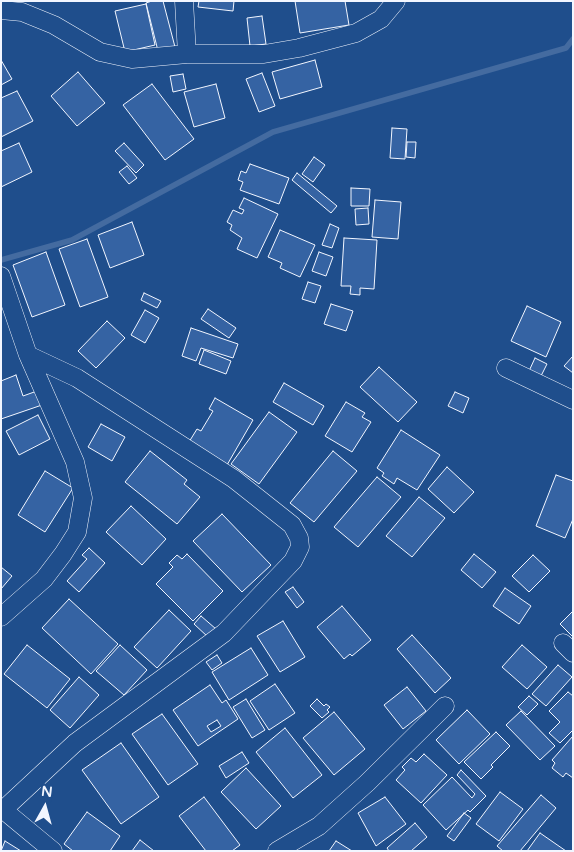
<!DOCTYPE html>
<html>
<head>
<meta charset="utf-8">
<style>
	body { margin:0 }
	#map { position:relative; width:574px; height:852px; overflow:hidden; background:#1f4e8c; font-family:"Varela Round",sans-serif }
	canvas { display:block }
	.frame { position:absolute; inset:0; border:2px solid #f2f6ff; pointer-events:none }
	.north { position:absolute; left:20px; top:782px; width:50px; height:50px; -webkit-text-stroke:4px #1f4e8c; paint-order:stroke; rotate:7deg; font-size:14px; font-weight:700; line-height:20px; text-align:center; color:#f2f6ff }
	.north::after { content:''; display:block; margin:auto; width:18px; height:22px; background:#f2f6ff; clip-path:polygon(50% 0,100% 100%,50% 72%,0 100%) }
</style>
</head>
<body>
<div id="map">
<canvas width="574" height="852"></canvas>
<div class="frame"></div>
<div class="north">N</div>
</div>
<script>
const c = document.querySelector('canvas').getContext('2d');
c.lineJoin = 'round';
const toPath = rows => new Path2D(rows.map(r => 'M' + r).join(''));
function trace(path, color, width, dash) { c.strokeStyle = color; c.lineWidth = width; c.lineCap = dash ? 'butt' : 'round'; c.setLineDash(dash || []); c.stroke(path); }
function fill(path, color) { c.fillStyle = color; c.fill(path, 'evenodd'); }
trace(toPath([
	[1,260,72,240,273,132,566,48,573,39]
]), '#446ba0', 5.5);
const building = toPath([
	[152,1,163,1,175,47,158,51,146,3,152,1],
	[199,1,234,1,233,11,198,7,199,1],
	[295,1,345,1,349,25,300,33,295,1],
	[146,4,155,45,125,52,115,11,146,4],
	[262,16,266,44,250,46,247,18,262,16],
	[1,60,12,79,1,85,1,60],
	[315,60,322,87,280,99,272,72,315,60],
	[78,72,105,103,77,126,51,96,78,72],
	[262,73,275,106,259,112,246,79,262,73],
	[183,74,186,89,173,92,170,76,183,74],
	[152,84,194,139,165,160,123,105,152,84],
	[216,84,225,118,194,127,184,92,216,84],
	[17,91,33,121,1,137,1,98,17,91],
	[392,128,407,129,405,159,390,158,392,128],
	[407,142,416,142,415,158,406,157,407,142],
	[19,143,32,172,1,187,1,151,19,143],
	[124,143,144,165,136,173,115,151,124,143],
	[314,157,325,165,313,182,302,174,314,157],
	[250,164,289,178,279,204,240,190,243,182,238,180,241,171,246,173,250,164],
	[127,166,137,178,129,184,119,172,127,166],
	[297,173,337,206,331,213,292,180,297,173],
	[351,188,370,189,369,206,351,206,351,188],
	[244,198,278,214,257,258,237,249,242,238,230,230,232,225,227,222,233,210,242,214,244,210,239,208,244,198],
	[375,200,401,202,398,239,372,237,375,200],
	[368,208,369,224,356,225,355,209,368,208],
	[132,222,144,255,110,268,98,235,132,222],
	[330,224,339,228,332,248,322,245,330,224],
	[280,230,315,245,300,277,280,268,282,263,268,257,280,230],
	[344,238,377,240,374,289,360,288,360,295,350,294,351,286,341,286,344,238],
	[87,239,108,297,80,307,59,249,87,239],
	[46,252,65,305,32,317,13,265,46,252],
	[319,252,333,257,326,276,312,271,319,252],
	[308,282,321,286,315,303,302,299,308,282],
	[144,293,161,301,157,308,141,300,144,293],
	[331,304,353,311,346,331,324,324,331,304],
	[527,306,561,322,546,357,511,341,527,306],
	[208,309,236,328,229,338,201,319,208,309],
	[145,310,159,318,145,343,131,335,145,310],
	[107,321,125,338,96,368,78,351,107,321],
	[191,328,238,344,233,358,201,348,196,361,182,356,191,328],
	[204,350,231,361,226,374,199,364,204,350],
	[573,356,573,373,564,366,573,356],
	[535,358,547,364,541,376,529,371,535,358],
	[379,367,417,402,398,422,360,387,379,367],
	[16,375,23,396,37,391,42,405,1,419,1,381,16,375],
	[284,383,324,406,313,425,273,402,284,383],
	[455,392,469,398,463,413,448,406,455,392],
	[215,398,253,420,227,465,189,442,197,429,201,431,213,411,209,409,215,398],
	[346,402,365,413,362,417,371,422,352,452,325,436,346,402],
	[269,412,297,432,259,484,231,464,269,412],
	[38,415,50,439,19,455,6,431,38,415],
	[101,424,125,437,112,461,88,447,101,424],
	[401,430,440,455,417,490,397,478,394,484,382,476,384,473,377,468,401,430],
	[150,451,187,480,184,484,200,497,177,524,125,482,150,451],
	[333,451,357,471,314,522,290,503,333,451],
	[447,467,474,492,454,513,428,489,447,467],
	[45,471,73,488,45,532,18,515,45,471],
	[556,475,573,481,573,519,565,538,536,526,556,475],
	[377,477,401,497,358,547,334,527,377,477],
	[419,497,445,518,412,557,386,536,419,497],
	[131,506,166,539,142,565,106,532,131,506],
	[222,514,271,565,242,592,193,541,222,514],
	[89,548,105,563,79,592,67,581,87,559,82,555,89,548],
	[187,554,223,591,193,621,156,584,173,567,169,563,177,555,182,559,187,554],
	[474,554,496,572,482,588,461,570,474,554],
	[533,555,550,571,529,592,512,576,533,555],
	[1,567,12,576,1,589,1,567],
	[293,587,304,602,297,608,285,592,293,587],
	[505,588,531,606,519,624,493,606,505,588],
	[69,599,118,644,91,674,42,628,69,599],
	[342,606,371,640,352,656,350,654,344,659,317,627,342,606],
	[169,610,191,631,157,668,134,647,169,610],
	[573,611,573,637,560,624,573,611],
	[201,616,216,629,208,637,194,624,201,616],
	[283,621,305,657,280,672,257,636,283,621],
	[412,635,451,678,435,693,397,649,412,635],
	[27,645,70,679,47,708,4,674,27,645],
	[120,645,147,670,124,695,96,671,120,645],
	[522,645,547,667,527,689,502,667,522,645],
	[251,648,268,675,229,700,212,672,251,648],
	[217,655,222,663,212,670,206,662,217,655],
	[558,665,572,677,546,706,532,694,558,665],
	[79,677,99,695,70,728,50,710,79,677],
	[275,684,295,713,269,730,250,701,275,684],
	[210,685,222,703,226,700,238,719,198,746,173,710,210,685],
	[217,720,221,726,211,732,207,726,217,720],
	[407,687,426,711,403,729,384,705,407,687],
	[568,692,573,696,573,730,560,743,549,733,560,722,549,711,568,692],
	[529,696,538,704,527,715,518,707,529,696],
	[246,699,265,730,252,738,233,707,246,699],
	[317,699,324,706,326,704,330,707,327,710,329,712,322,718,310,706,317,699],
	[467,710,490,734,459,764,436,740,467,710],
	[521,711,555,746,540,760,506,725,521,711],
	[334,712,365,749,334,775,303,738,334,712],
	[162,714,198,764,168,785,132,734,162,714],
	[285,728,322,775,293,798,256,752,285,728],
	[496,732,510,746,491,765,493,767,481,779,464,762,496,732],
	[573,736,573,778,566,773,563,777,552,768,555,763,552,760,573,736],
	[121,743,159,797,121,824,82,770,121,743],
	[242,752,249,763,226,778,219,766,242,752],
	[424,754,447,775,421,803,396,780,405,770,402,767,411,758,416,762,424,754],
	[246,768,281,806,256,829,221,792,246,768],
	[461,770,486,796,470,812,468,810,446,830,423,805,452,777,472,798,475,794,457,775,461,770],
	[500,792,523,809,499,841,476,824,500,792],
	[541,795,556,808,520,851,503,851,497,846,541,795],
	[204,797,240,845,232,851,206,851,179,816,204,797],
	[385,797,406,824,376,846,358,813,385,797],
	[87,812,120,836,110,851,73,851,64,844,87,812],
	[464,813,471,818,454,841,447,836,464,813],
	[415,823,427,837,411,851,389,851,387,848,415,823],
	[540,833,566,851,527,851,540,833],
	[140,840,154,851,132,851,140,840],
	[5,841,21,851,1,851,5,841],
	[336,841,352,851,329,851,336,841]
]);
fill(building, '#3563a3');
trace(building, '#f2f6ff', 1);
const minor = toPath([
	[184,1,187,54],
	[1,10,22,12,54,25,100,52,132,59,187,54,264,54,299,48,356,33,381,19,396,1],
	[1,276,28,355,75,462,83,498,77,532,63,554,44,579,1,617],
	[506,368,573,400],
	[563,643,573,653],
	[1,808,53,851],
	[3,810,75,743,224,633,293,561,300,547,299,538,292,525,234,479,77,378,28,355],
	[277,851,319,826,367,783,445,706]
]);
trace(minor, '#f2f6ff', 19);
trace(minor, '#1f4e8c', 18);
</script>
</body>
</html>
